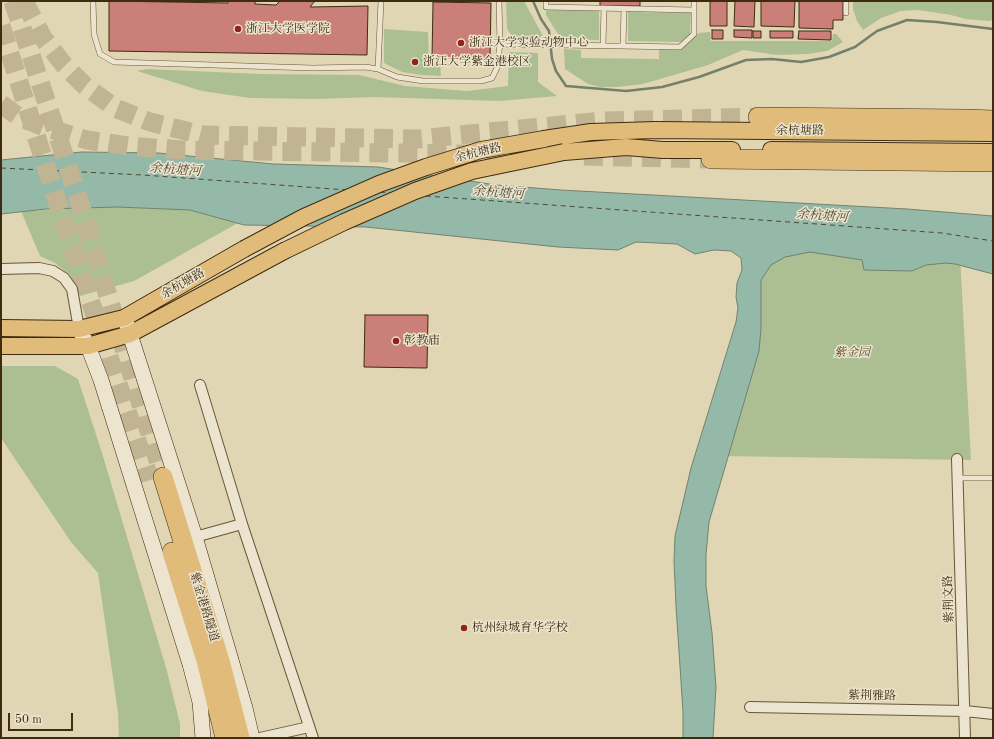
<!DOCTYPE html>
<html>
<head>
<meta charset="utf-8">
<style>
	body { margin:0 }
	#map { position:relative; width:994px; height:739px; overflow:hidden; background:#e1d6b4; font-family:"Old Standard TT",serif }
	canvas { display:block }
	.frame { position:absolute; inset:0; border:2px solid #3f2c10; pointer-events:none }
	.scale { position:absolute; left:8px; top:713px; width:65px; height:18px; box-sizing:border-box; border:2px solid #3f2c10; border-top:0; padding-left:5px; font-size:12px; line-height:14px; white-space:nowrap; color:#3f2c10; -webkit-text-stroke:3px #ece4ce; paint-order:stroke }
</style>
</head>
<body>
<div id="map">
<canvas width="994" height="739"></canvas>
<div class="frame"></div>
<div class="scale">50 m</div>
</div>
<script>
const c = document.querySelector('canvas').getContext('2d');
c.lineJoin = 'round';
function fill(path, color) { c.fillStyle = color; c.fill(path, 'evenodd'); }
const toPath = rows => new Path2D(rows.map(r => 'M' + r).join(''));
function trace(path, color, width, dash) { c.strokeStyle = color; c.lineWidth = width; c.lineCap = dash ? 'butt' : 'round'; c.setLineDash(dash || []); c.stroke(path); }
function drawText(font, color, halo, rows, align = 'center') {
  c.font = font + ' "Old Standard TT","Noto Serif SC",serif'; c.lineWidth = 3; c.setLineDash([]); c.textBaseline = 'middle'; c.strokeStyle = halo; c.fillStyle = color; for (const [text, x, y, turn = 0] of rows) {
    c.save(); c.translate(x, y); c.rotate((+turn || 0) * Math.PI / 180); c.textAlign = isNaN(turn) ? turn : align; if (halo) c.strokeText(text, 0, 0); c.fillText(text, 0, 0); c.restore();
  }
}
fill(toPath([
	[506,1,524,1,544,38,513,38,507,29],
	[853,1,993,1,993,20,989,21,966,19,951,15,918,10,901,11,881,18,863,30,857,21,853,9],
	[546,10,599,11,599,40,561,39,546,15],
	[628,12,691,13,690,34,681,42,628,41],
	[384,29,428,32,429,62,440,63,441,76,421,75,402,72,384,63],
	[710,32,711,41,832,41,833,34,836,34,843,42,827,51,808,54,777,55,743,50,708,65,643,84,617,87,600,87,588,84,565,69,564,49,581,50,581,58,659,59,659,49,681,49,697,35,698,33],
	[509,52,538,53,538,82,557,96,499,101,375,97,317,99,250,98,202,91,137,71,147,69,260,74,359,75,405,86,467,91,508,86],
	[118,207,190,210,238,223,134,281,80,296,70,275,55,263,40,256,21,211],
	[779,241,960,255,971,460,721,456,758,275],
	[1,366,55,366,78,379,102,453,167,671,180,724,180,738,119,738,118,713,98,573,71,542,1,438]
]), '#acbf92');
const water = toPath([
	[82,152,158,153,273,164,378,167,496,185,561,190,907,209,993,216,993,274,955,264,946,263,926,265,912,271,864,270,862,260,810,252,785,257,771,265,761,280,761,328,759,351,709,522,706,555,706,586,712,633,716,687,713,738,683,738,683,712,676,606,674,561,675,536,691,468,736,322,738,308,736,297,737,283,742,270,741,258,731,251,714,250,695,254,677,244,636,242,618,250,558,247,366,227,244,225,190,210,118,207,46,209,1,214,1,160,82,152]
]);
fill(water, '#95b9a9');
trace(water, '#73816c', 1);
trace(toPath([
	[533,1,541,19,549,31,552,59,556,71,566,86,626,91,662,87,699,77,746,60,772,59,801,62,829,57,855,47,877,31,907,20,937,22,993,29]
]), '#73816c', 2.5);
trace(toPath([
	[1,168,143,175,347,190],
	[380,192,390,193],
	[426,196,942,233,993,241]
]), '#50482f', 1, [5, 4]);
const building = toPath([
	[109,1,228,3,228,1,255,1,255,4,276,5,280,1,315,1,310,7,368,6,367,55,109,51,109,1],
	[600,1,640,1,640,6,600,6,600,1],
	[710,1,727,1,727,26,710,26,710,1],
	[735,1,755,1,754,27,734,26,735,1],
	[761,1,795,1,794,27,761,26,761,1],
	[799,1,843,1,843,20,833,20,833,29,799,28,799,1],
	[433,2,491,3,490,60,432,59,433,2],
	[712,30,723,30,723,39,712,39,712,30],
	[734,30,752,30,752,38,734,37,734,30],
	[753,31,761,31,761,38,753,38,753,31],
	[770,31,793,31,793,38,770,38,770,31],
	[799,31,831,31,831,40,798,39,799,31],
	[365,315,428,315,427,368,364,367,365,315]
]);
fill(building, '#ca7f78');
trace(building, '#3f2c10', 1);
trace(toPath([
	[13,1,78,197,163,477],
	[24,1,43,38,64,65,85,86,115,108,150,122,202,135,418,139,603,121,758,117],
	[1,26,57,201,150,480],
	[1,104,19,117,47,128,87,140,128,146,182,150,535,155],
	[584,156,711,159]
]), '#c1b493', 19, [19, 10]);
const lane = toPath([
	[93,1,94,34,100,54,114,62,313,68,365,67,378,69,397,77,423,81,481,81,492,78,497,68,500,44],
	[499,1,500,44,680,47,694,34,694,1],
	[546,1,546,7,694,10],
	[846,13,846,1],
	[603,45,604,8],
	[623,46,624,9],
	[378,69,381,1],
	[958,478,993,478]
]);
const street = toPath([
	[1,269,39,268,53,271,64,278,72,289,79,329],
	[200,385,242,524,313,738],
	[957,459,965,738],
	[195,537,242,524],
	[750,707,965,711,993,714],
	[260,738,309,727]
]);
const secondary = toPath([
	[126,322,195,537,245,708,252,738],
	[79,329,88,346,101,380,190,664,200,702,203,738]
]);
const primary = toPath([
	[544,139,591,132,655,130,993,133],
	[771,150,993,152],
	[564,152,626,147,663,150,732,150],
	[1,328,79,329,124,318,244,249],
	[1,346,88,346,130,334,284,251]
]);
const highway = toPath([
	[758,117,967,119,993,120],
	[711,159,993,162],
	[163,477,220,661,240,738],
	[172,552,206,660,225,738]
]);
trace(lane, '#685639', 6);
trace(street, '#685639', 12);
trace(secondary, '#3f2c10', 16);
trace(primary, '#3f2c10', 18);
trace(highway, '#3f2c10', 20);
trace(lane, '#ece4ce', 5);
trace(street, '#ece4ce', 10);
trace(secondary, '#ece4ce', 15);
trace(primary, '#e0bb7a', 16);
trace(highway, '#e0bb7a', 19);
const primaryBridge = toPath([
	[244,249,304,217,379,184,426,167,481,150,544,139],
	[284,251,344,222,415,191,472,171,564,152]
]);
trace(primaryBridge, '#3f2c10', 18, []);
trace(primaryBridge, '#e0bb7a', 16);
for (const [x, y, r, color] of [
	[238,29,4,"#8f2418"],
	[461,43,4,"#8f2418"],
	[415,62,4,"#8f2418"],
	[396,341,4,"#8f2418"],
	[464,628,4,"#8f2418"]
]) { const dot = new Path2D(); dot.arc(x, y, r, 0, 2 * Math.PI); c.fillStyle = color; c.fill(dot); trace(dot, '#ece4ce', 1.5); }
drawText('12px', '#3f2c10', '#ece4ce', [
	["浙江大学医学院",246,29],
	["浙江大学实验动物中心",469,43],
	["浙江大学紫金港校区",423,62],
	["彰教庙",404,341],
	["杭州绿城育华学校",472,628]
], 'left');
drawText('12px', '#3f2c10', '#ece4ce', [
	["余杭塘路",800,131],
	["余杭塘路",478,153,-14],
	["余杭塘路",183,284,-30],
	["紫荆文路",949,599,-92],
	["紫金港路隧道",204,607,73],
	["紫荆雅路",872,696,1]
]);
drawText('italic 12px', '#55492a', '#ece4ce', [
	["紫金园",852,353]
]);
drawText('italic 13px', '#50482f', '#ece4ce', [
	["余杭塘河",175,170,4],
	["余杭塘河",498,193,4],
	["余杭塘河",822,216,4]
]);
</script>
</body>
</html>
